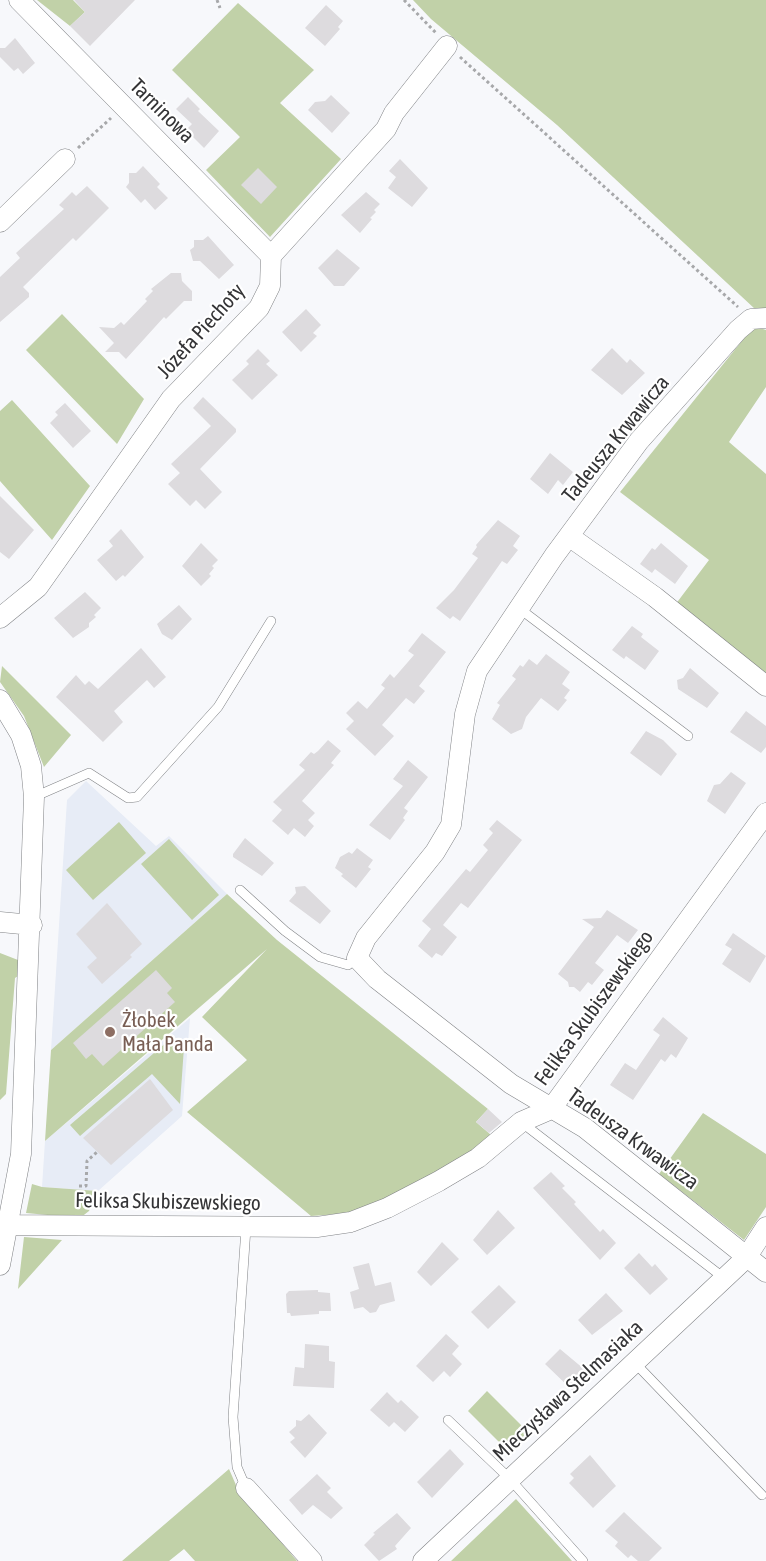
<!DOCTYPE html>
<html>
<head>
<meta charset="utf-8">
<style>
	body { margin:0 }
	canvas { display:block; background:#f7f8fb }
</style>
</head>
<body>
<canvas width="766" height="1561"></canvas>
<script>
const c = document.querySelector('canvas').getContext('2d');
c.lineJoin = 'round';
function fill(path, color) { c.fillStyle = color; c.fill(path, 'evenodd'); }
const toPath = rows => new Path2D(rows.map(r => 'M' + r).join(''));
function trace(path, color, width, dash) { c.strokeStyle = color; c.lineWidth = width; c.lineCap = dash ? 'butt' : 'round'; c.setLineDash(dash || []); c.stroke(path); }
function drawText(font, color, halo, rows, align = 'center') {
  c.font = font + ' "Asap Condensed",sans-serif'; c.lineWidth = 4.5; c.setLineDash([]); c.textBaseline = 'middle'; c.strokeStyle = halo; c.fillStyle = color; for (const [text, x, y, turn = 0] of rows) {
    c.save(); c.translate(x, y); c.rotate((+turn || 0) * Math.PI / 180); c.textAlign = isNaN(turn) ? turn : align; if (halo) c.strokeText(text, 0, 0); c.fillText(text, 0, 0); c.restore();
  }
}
fill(toPath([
	[86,781,156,846,169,836,227,894,51,1050,67,800],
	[190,1018,182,1116,98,1191,42,1187,45,1141]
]), '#e7ecf6');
fill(toPath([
	[37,0,73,0,85,12,70,26],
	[413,0,766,0,766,309,755,309,557,125,431,19],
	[238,3,314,70,280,103,341,159,270,237,206,170,240,137,172,70],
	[62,314,144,399,117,444,26,350],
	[754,326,766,330,766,387,729,442,766,474,766,677,675,605,709,560,620,492],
	[12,400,90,486,52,540,0,481,0,411],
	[2,666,71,735,44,767,24,716,0,682],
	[119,822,146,853,93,900,66,870],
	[169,839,219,895,192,920,141,864],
	[227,894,277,940,488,1109,476,1122,491,1135,459,1162,355,1213,311,1216,187,1112,247,1060,202,1017,267,949,45,1141,51,1050],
	[0,953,18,960,18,976,15,978,6,1094,0,1100],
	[168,1041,184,1047,180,1104,152,1074,80,1136,70,1125],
	[703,1113,766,1154,766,1207,744,1240,659,1174],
	[32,1184,42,1187,98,1191,89,1211,80,1218,26,1213],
	[24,1237,62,1240,18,1289],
	[487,1391,528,1432,509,1452,468,1411],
	[229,1469,239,1492,297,1561,195,1561,184,1549,169,1561,122,1561],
	[516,1499,572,1561,451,1561]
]), '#c1d1a8');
fill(toPath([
	[74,0,135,0,90,46,70,26,85,12],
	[326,5,343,21,338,27,340,29,325,46,305,28],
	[15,38,35,63,23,74,18,68,14,71,0,57,0,48,5,48],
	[331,95,350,113,332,133,308,110,315,102,325,101],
	[188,97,200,109,198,111,219,131,204,148,186,130,192,124,176,109],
	[400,159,428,188,412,207,388,188,396,177,389,171],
	[143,166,160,184,157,187,168,198,155,210,145,199,141,203,126,187,129,183,129,173,136,173],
	[258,168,277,187,261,204,241,185],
	[87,186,109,208,76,241,73,238,23,287,29,293,29,297,0,322,0,277,20,258,16,253,64,209,59,205,72,192,76,196],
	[366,192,380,204,374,210,376,212,370,218,372,219,360,233,341,215],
	[208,236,234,265,219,279,200,261,193,261,190,250,194,247,194,240,203,240],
	[337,249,360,268,344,286,334,286,318,268],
	[171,273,181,273,182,281,192,291,192,301,184,301,166,319,164,317,126,359,119,352,105,352,114,343,99,327,114,328,121,322,124,325,147,301,145,299,153,291,151,289],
	[306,309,321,325,313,333,317,336,301,352,282,332],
	[612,348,627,363,630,359,645,373,622,395,591,370],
	[258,349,270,361,266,364,278,375,252,400,232,380,249,364,246,361],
	[203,397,236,429,236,432,200,469,222,492,205,509,196,500,190,506,168,484,180,473,171,464,211,426,193,408],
	[65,403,91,431,73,448,50,423,58,415,55,412],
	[550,453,573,472,563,485,558,480,548,494,530,479],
	[0,496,34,530,9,559,0,552],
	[498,520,520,536,513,546,518,550,507,564,502,561,460,621,453,616,450,619,436,608,454,590,478,558,472,554,477,547,476,545],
	[121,529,144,557,125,577,123,575,116,581,97,560,113,546,109,541],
	[201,543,218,560,212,566,214,568,209,574,211,576,201,586,182,566],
	[661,543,688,566,675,584,655,569,652,573,640,564,652,548,655,550],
	[85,592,101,608,94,615,96,617,89,623,89,627,73,638,54,618],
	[179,605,192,619,172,640,162,634,157,624],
	[632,626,643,634,641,637,659,651,645,670,626,656,624,659,612,650],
	[422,633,446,652,419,686,425,691,414,704,406,698,382,725,394,736,375,756,346,729,354,721,346,713,358,701,367,709,385,688,381,685,390,674,394,678,414,655,408,651],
	[141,648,166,677,154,688,147,680,114,711,123,722,103,742,56,697,76,675,85,685,89,681,98,689],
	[546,654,570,672,562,684,570,690,564,698,567,700,558,711,541,698,526,717,522,729,511,734,492,719,500,705,497,703,516,679,512,676,520,665,523,667,529,659,537,665],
	[690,668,719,693,707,708,678,689,677,680,683,678],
	[746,711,766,726,766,747,761,753,730,732],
	[646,731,663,740,677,754,661,776,630,753],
	[328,740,341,751,331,763,334,765,302,801,315,813,308,820,314,826,305,837,294,828,288,835,272,821,282,810,273,802,305,770,299,765,311,752,314,754,318,751],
	[408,760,428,777,404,808,408,811,403,818,405,820,390,840,369,825,403,786,393,779],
	[731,772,746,783,725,814,707,801,714,785,720,784],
	[497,820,522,840,468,908,461,903,443,925,457,937,442,956,436,953,432,958,418,946,431,929,422,921,466,869,470,872,488,850,483,845,493,833,489,829],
	[245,838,274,863,262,876,233,857,233,854],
	[357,848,373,860,368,867,371,869,356,888,341,876,343,874,335,868,340,857,349,852,352,854],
	[305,886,331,911,320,924,289,901,296,893,295,887],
	[107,903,142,944,130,955,132,957,102,984,87,967,97,958,76,934],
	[607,910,638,930,628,943,617,935,595,963,604,970,592,985,588,982,580,992,574,987,569,987,568,982,558,974,594,927,582,919,601,918],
	[733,933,766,956,750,983,722,964,732,949,725,945],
	[156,970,172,988,167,993,175,1002,103,1066,92,1054,86,1059,73,1043],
	[663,1017,688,1038,676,1058,671,1054,665,1062,661,1059,633,1100,610,1085,625,1063,636,1070,660,1035,653,1030],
	[150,1079,173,1110,111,1165,83,1138],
	[488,1109,502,1122,489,1133,476,1122],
	[551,1172,565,1186,562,1188,576,1202,574,1204,600,1232,603,1229,616,1243,600,1260,533,1188],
	[498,1210,515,1228,487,1255,473,1240],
	[442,1242,459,1259,431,1286,417,1272],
	[639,1253,652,1267,655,1264,668,1279,650,1295,624,1268],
	[369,1263,375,1286,391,1282,395,1301,380,1305,376,1312,370,1313,363,1307,354,1309,350,1292,359,1289,353,1267],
	[499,1285,516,1302,488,1329,471,1312],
	[318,1290,318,1292,330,1293,331,1311,319,1311,319,1314,291,1316,290,1313,287,1313,286,1294,289,1291],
	[606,1293,623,1311,592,1335,578,1320],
	[446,1334,459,1346,452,1354,462,1364,450,1377,444,1371,433,1382,416,1366],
	[305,1344,329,1346,329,1361,335,1362,334,1388,293,1386,295,1367,304,1368],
	[560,1349,590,1374,573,1391,545,1364],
	[387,1392,398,1403,401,1400,419,1417,405,1432,394,1422,389,1427,370,1410],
	[309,1414,327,1433,305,1458,290,1442,295,1438,289,1432,296,1426,296,1420,301,1421],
	[450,1449,464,1464,432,1498,417,1482],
	[590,1455,616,1486,593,1508,569,1483,574,1478,570,1474],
	[317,1474,331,1488,327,1492,343,1508,331,1519,313,1505,302,1515,289,1500],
	[624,1512,662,1548,649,1561,638,1561,631,1555,628,1558,615,1546,618,1542,605,1531],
	[397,1513,411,1528,395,1546,397,1549,379,1561,364,1545,375,1534,373,1533]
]), '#dddbde');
const lane = toPath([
	[520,609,688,736],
	[34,797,89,773,128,798,137,797,218,707,271,621],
	[240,890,285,931,320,957,348,965,357,958],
	[521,1122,724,1278],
	[246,1228,233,1417,237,1467,246,1488],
	[635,1363,762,1495],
	[448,1420,509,1478,583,1561]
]);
const street = toPath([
	[19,0,271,256],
	[0,222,65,159],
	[766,318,751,319,738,330,639,441,554,556,477,671,465,714,451,825,435,852,366,938,357,958,377,979,511,1084,585,1128,766,1272],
	[570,537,655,597,766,686],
	[0,618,38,587,171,399,259,308,270,286,271,256,386,129,394,113,447,46],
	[0,700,21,735,31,766,34,797,21,1154,0,1265],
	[0,922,32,925],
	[0,1225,317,1227,351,1222,387,1208,439,1181,478,1158,521,1122,551,1109,766,813],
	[246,1488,312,1561],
	[423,1561,746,1258,766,1227]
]);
trace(lane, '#818386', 10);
trace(street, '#818386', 21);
trace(toPath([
	[217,0,220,8],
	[404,0,436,33],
	[460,57,738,307],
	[78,148,111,118],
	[79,1186,86,1186,87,1161,98,1151]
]), '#a7a8aa', 3, [3, 3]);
trace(lane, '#fff', 9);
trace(street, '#fff', 20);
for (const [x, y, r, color] of [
	[110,1032,6,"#8d6e63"]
]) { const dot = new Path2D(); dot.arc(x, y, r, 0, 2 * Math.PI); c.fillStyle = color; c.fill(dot); trace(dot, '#fff', 2); }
drawText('21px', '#343436', '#fff', [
	["Tarninowa",162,111,45],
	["Józefa Piechoty",201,331,-48],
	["Tadeusza Krwawicza",616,439,-51],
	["Feliksa Skubiszewskiego",594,1008,-54],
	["Tadeusza Krwawicza",633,1139,36],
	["Feliksa Skubiszewskiego",168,1202,1],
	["Mieczysława Stelmasiaka",568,1391,-43]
]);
drawText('21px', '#785e54', '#fff', [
	["Żłobek",122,1020],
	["Mała Panda",122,1044]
], 'left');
</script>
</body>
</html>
